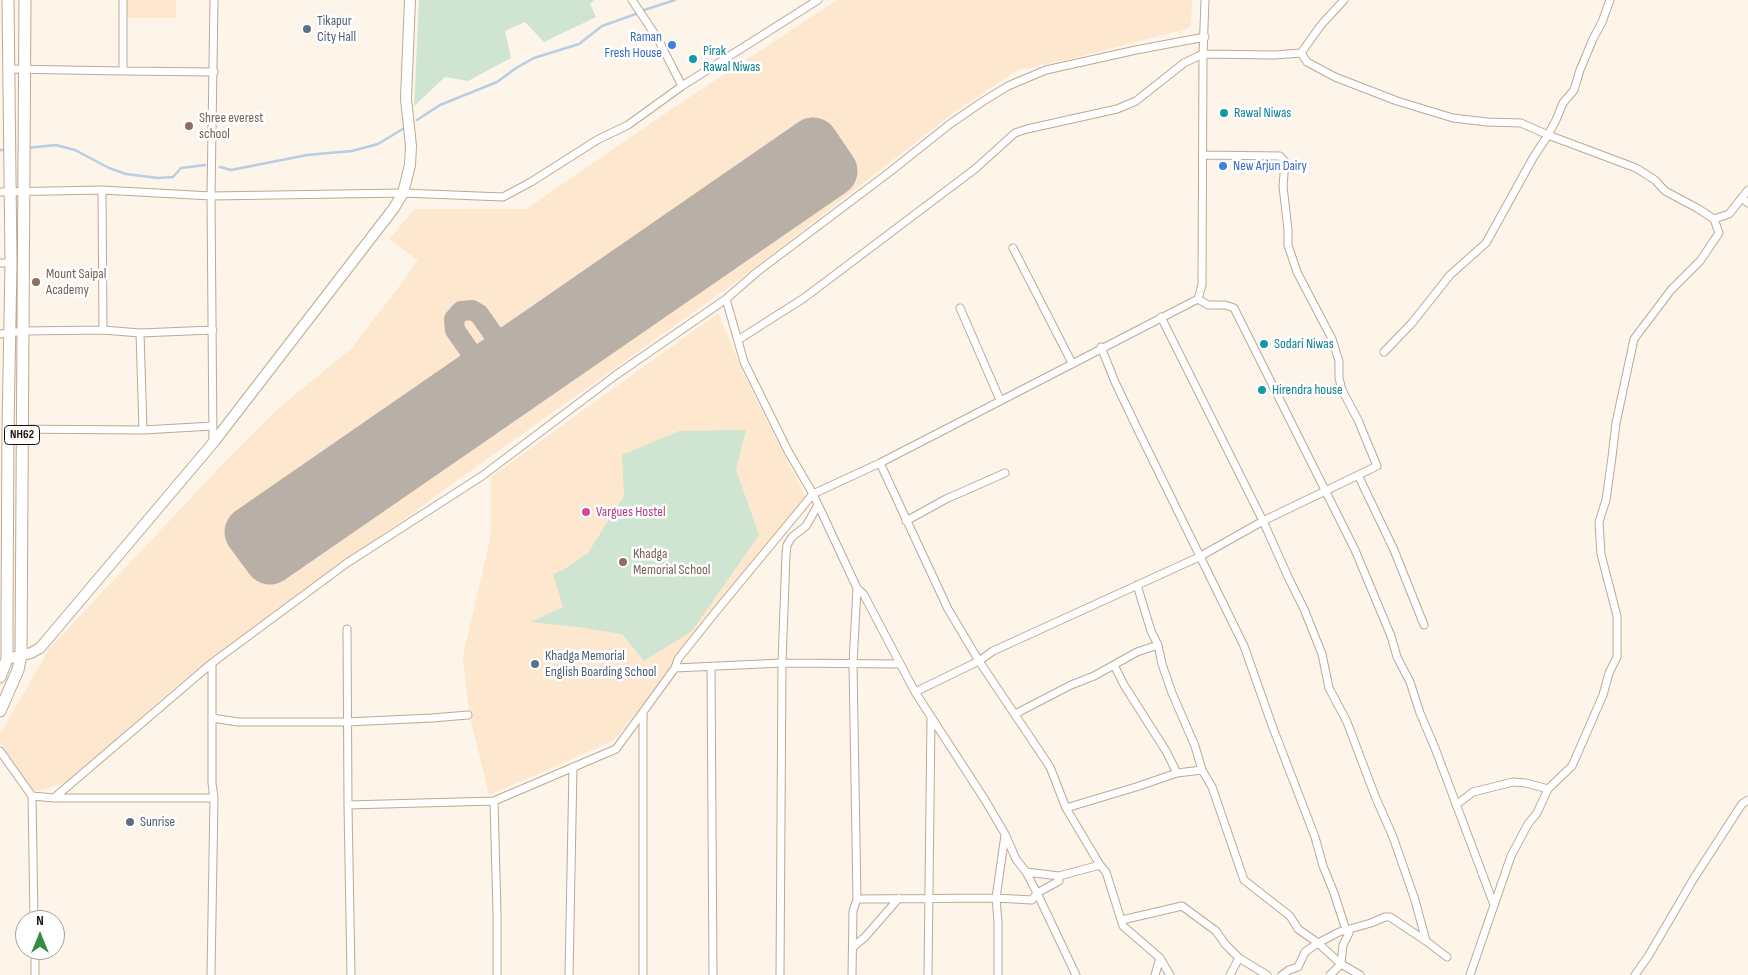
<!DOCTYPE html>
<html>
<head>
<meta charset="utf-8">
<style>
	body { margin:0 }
	#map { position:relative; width:1748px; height:975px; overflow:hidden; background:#fdf4ea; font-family:"Sofia Sans Condensed",sans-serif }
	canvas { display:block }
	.north { position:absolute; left:15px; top:910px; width:50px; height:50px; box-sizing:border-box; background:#fff; border:1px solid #a3a09d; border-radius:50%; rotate:0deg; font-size:14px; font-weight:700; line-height:20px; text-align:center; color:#191209 }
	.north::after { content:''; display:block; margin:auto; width:18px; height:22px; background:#338d3e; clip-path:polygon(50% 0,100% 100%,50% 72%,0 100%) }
</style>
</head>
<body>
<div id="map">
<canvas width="1748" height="975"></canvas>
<div class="north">N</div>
</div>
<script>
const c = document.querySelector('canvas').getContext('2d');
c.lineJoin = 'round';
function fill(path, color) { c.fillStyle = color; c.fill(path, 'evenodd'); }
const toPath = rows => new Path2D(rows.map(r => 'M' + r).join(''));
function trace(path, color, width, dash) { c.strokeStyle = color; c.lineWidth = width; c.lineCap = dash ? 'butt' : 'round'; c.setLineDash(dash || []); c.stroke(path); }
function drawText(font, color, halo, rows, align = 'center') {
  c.font = font + ' "Sofia Sans Condensed",sans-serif'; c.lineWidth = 5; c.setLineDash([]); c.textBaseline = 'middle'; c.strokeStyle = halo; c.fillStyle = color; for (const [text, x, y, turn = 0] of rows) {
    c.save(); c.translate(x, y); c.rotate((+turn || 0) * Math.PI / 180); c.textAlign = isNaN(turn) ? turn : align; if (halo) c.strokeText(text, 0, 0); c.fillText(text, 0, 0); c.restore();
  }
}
fill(toPath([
	[127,0,176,0,176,18,127,18],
	[837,0,1192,0,1191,23,1191,26,1186,29,1078,57,1018,70,960,108,736,282,441,492,177,685,72,780,43,790,29,791,0,742,0,734,49,649,219,468,281,406,351,349,401,284,418,260,389,239,415,209,526,209,673,108],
	[718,313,748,384,809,503,613,741,489,795,469,713,463,656,491,535,491,477]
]), '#fde8cf');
fill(toPath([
	[419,0,594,0,590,4,596,17,544,42,525,22,505,31,511,58,468,81,445,77,414,106],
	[746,430,736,470,759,535,692,631,644,661,622,634,578,627,531,622,563,607,553,574,563,570,588,553,624,496,622,455,679,431]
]), '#d0e4d2');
trace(toPath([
	[644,10,675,0],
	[417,120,440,105,497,82,516,68,534,58,579,44,602,26,636,14],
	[27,148,56,145,75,150,109,168,126,174,158,178,173,177,181,168,205,165],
	[0,150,4,150],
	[220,167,231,170,307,155,352,151,378,144,406,127]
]), '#b9cde5', 2.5);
trace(toPath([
	[493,385,455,330,454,319,461,311,472,310,479,314,517,368]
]), '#b8b0a6', 20);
trace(toPath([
	[813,143,832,171,270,559,250,532,813,143]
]), '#b8b0a6', 51);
const street = toPath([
	[123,0,123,71,214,72],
	[632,0,658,39,682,86],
	[1301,53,1307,62,1335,77,1397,101,1453,118,1487,122,1521,123,1548,135,1556,120,1563,103,1574,90,1580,70,1593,39,1602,22,1610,0],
	[9,69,123,71],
	[102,190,103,330],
	[0,192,102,190,211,196,403,193,503,197,531,182,597,140,628,125,682,86,818,0],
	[1742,198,1748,203],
	[1013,248,1072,363],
	[0,263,11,263],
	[726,299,744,362,788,451,813,494,857,588,864,595,915,692,985,800,1005,834,1016,859,1026,872,1037,893,1076,975],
	[1198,299,1208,305,1225,305,1234,308,1355,550,1391,636,1397,657,1410,682,1420,713,1435,748,1494,905],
	[960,308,1000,400],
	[1161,317,1263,521,1289,579,1304,609,1322,654,1329,688,1347,722,1375,796,1393,837,1415,900,1426,941,1447,957],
	[140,333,143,430],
	[0,334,24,331,103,330,140,333,213,330],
	[738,340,804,298,975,169,1015,133,1027,129,1117,109,1136,101,1184,63,1203,54,1274,55,1301,53,1321,25,1344,0],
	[1101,347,1115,382,1138,430,1244,646,1273,728,1315,837,1323,866,1334,893,1346,930,1349,933,1343,945,1341,964,1330,975],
	[1384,352,1412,323,1450,275,1486,243,1533,158,1548,135,1636,168,1655,180,1665,191,1697,208,1714,219,1729,214,1748,190],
	[8,429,143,430,213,426],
	[213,443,211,196,214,0],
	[880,463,948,609,979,661,915,692],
	[1358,475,1394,550,1424,625],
	[906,521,946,499,1005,473],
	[1137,585,1151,631,1158,645,1162,664,1172,693,1195,746,1202,770],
	[857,588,853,664,857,899],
	[347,629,348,805,351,975],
	[1114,665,1124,685,1166,751,1177,773],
	[711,667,713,975],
	[675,668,678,659,718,609,813,494,880,463,1198,299,1202,285,1203,54,1205,0],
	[643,714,643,975],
	[1015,714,1071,685,1094,676,1137,652,1158,645],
	[212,718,238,722,347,722,432,718,468,715],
	[0,751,32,796,54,798,214,798],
	[1548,789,1572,766,1603,695,1609,673,1617,657,1617,616,1601,554,1599,522,1606,500,1612,457,1616,423,1634,339,1671,290,1700,261,1719,233,1714,219],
	[32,796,34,920],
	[54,798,212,663,347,563,482,476,616,375,726,299,757,272,891,171,950,124,982,102,1008,86,1046,70,1136,50,1205,37],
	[494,801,497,913,497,975],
	[348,805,494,801,616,749,675,668,782,663,899,664],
	[1456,805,1473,792,1513,782,1526,783,1548,789,1537,813,1528,824,1511,856,1470,975],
	[1066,808,1136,787,1177,773,1202,770,1212,787,1244,880,1290,916,1298,929,1318,943,1305,952,1298,967,1289,970,1282,975],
	[1026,872,1059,876],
	[1122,920,1182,906,1216,931,1225,944,1239,958,1230,975],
	[853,947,865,937,899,898],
	[35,950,35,975],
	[1160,958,1170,975],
	[1239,958,1267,975],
	[211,975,214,798,212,783,212,663],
	[569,975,573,767],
	[780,975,782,663,786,554,787,545,792,537,806,526,818,505],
	[852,975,853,911,857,899,996,898,1032,900,1037,893,1059,881,1059,876,1100,865],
	[928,975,931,718],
	[998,975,998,922,996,898,1005,835],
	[1155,975,1160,958,1123,926,1106,872,1100,865,1066,808,1050,767,979,661,993,651,1199,557,1263,521,1377,466,1358,420,1342,390,1339,378,1339,361,1332,339,1297,272,1288,245,1288,230,1283,186,1285,162,1280,156,1203,155],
	[1360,975,1341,964,1318,943,1339,932,1371,923,1385,917,1390,917,1426,941],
	[1635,975,1649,955,1694,878,1742,804,1748,800]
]);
const secondary = toPath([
	[7,659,31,653,40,648,213,443,394,208,403,193,410,165,411,146,406,99,410,0]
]);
const primary = toPath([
	[0,677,7,659,7,619,8,429,11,263,8,0],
	[0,711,18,670,21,655,25,0]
]);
trace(street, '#bea992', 9);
trace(secondary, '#bea992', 12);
trace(primary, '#bea992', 13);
trace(street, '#fff', 7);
trace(secondary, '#fff', 10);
trace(primary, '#fff', 11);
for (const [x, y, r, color] of [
	[307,29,5,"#5c6f8a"],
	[672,45,5,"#3f7fe0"],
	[693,59,5,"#0f9aa8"],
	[1224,113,5,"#0f9aa8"],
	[189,126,5,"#8d6e63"],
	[1223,166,5,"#3f7fe0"],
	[36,282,5,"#8d6e63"],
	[1264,344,5,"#0f9aa8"],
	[1262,390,5,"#0f9aa8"],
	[586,512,5,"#d1479c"],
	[623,562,5,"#8d6e63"],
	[535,664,5,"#5c6f8a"],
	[130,822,5,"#5c6f8a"]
]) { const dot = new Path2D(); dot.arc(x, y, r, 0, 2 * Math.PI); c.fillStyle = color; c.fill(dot); trace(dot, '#fff', 2); }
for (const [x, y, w] of [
	[22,435,35]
]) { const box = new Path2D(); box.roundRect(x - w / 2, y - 9.5, w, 19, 4); c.fillStyle = '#fff'; c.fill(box); trace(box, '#191209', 1); }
drawText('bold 12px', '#191209', null, [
	["NH62",22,435]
]);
drawText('14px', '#4e5e75', '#fff', [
	["Tikapur",317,21],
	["City Hall",317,37],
	["Khadga Memorial",545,656],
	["English Boarding School",545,672],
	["Sunrise",140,822]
], 'left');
drawText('14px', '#366cbe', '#fff', [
	["Raman",662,37],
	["Fresh House",662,53],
	["New Arjun Dairy",1233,166,"left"]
], 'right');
drawText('14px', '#0d838f', '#fff', [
	["Pirak",703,51],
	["Rawal Niwas",703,67],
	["Rawal Niwas",1234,113],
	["Sodari Niwas",1274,344],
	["Hirendra house",1272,390]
], 'left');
drawText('14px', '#785e54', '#fff', [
	["Shree everest",199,118],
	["school",199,134],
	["Mount Saipal",46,274],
	["Academy",46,290],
	["Khadga",633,554],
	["Memorial School",633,570]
], 'left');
drawText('14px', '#b23c85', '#fff', [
	["Vargues Hostel",596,512]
], 'left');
</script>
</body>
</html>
